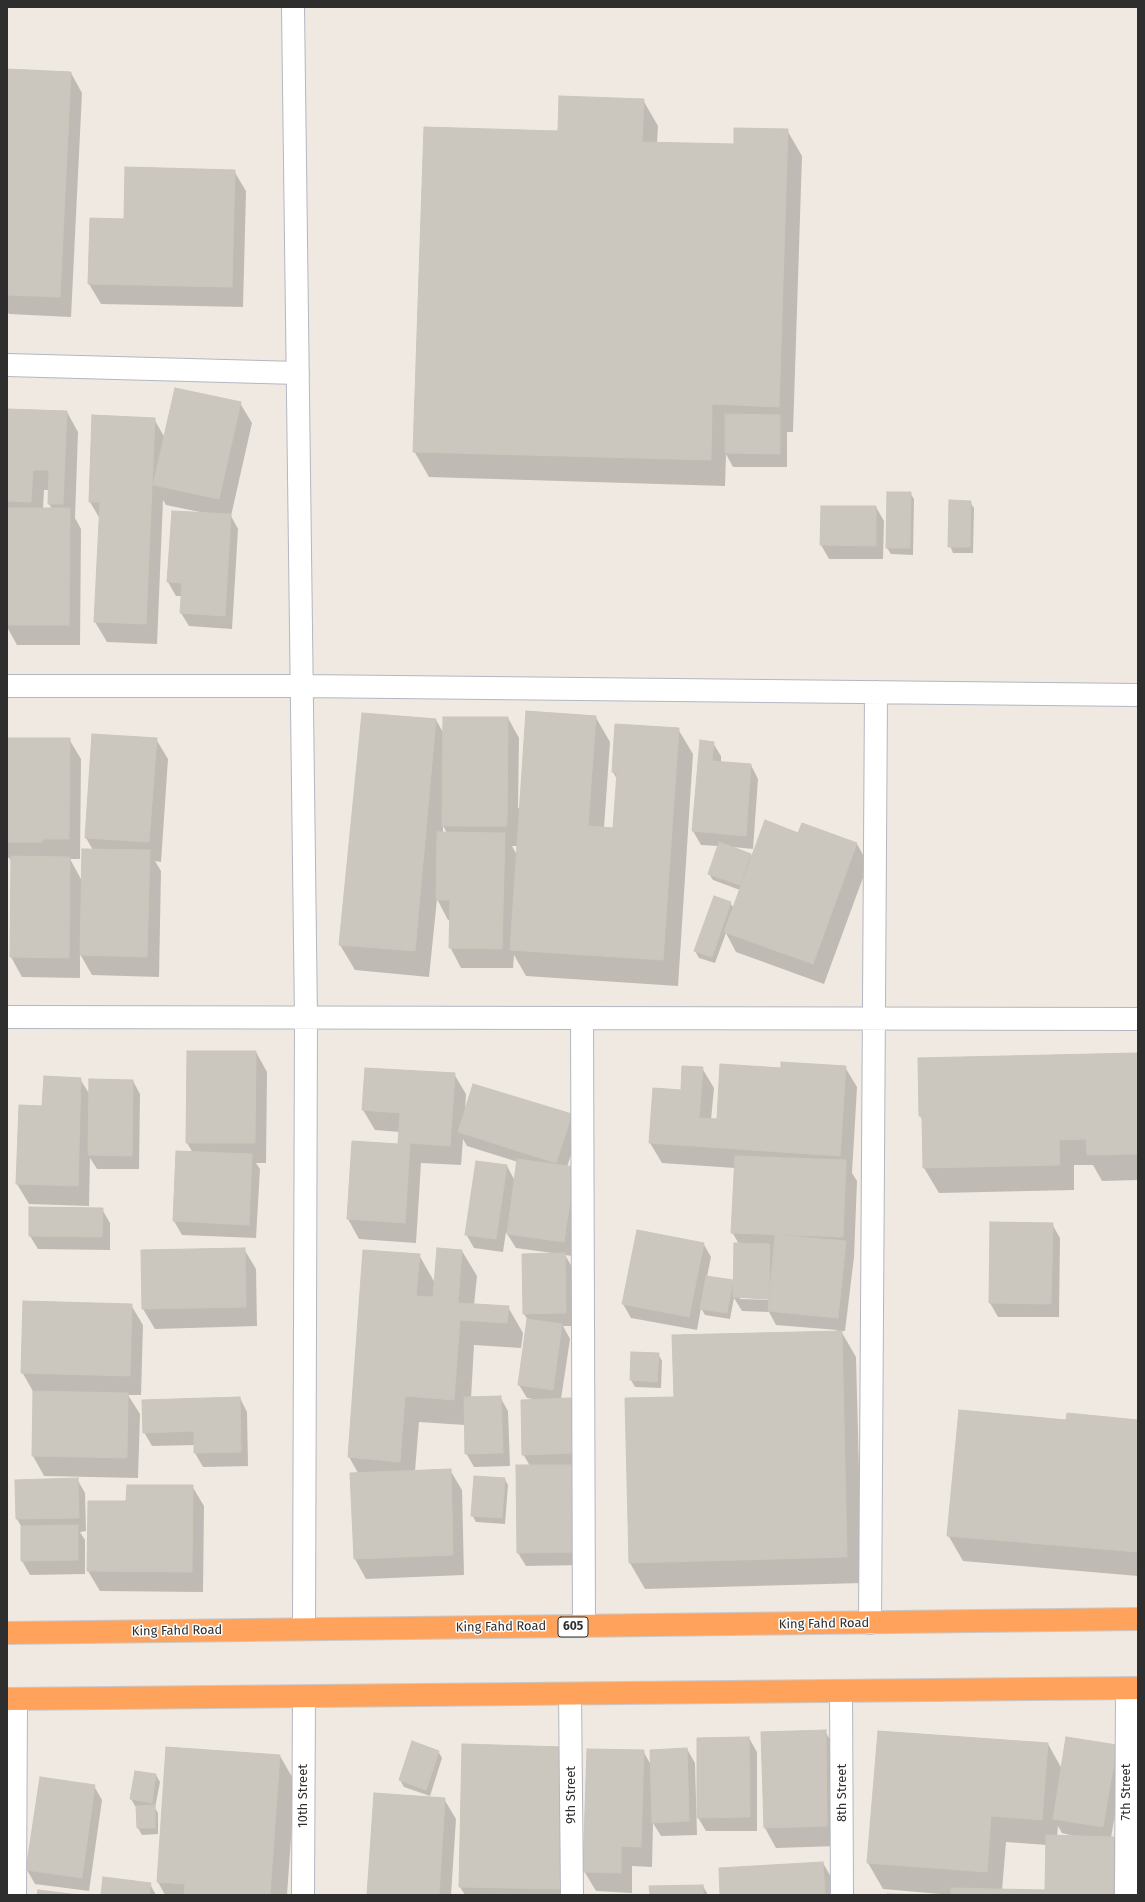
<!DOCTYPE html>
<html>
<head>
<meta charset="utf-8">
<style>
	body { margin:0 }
	#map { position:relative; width:1145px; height:1902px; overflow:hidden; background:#efe9e1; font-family:"Fira Sans",sans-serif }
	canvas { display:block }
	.frame { position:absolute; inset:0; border:8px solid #2e2e2e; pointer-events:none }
</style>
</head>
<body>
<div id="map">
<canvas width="1145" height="1902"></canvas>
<div class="frame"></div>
</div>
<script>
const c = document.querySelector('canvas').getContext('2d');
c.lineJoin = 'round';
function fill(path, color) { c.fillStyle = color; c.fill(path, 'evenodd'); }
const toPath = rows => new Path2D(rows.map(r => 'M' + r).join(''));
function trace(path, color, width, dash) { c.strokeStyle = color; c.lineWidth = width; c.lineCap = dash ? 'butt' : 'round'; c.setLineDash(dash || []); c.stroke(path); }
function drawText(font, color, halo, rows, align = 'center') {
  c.font = font + ' "Fira Sans",sans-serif'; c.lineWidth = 3; c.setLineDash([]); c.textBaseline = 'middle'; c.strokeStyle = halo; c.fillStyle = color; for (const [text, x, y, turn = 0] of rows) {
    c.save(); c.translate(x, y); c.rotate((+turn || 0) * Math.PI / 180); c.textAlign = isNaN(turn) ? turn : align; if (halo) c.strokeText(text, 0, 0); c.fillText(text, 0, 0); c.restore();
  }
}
fill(toPath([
	[7,70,71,73,82,93,71,317,9,314,7,311],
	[643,100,658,126,657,143,735,145,787,130,802,156,793,432,787,432,787,467,733,467,726,454,725,486,429,477,414,451,559,132],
	[234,171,246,191,243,307,101,304,89,284,125,220],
	[240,403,252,423,231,516,238,529,232,629,189,626,181,613,182,596,176,596,168,582,173,512,200,512,166,505,163,500,157,644,107,642,95,622,100,519,90,502,154,419,165,438],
	[7,410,67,412,78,432,75,518,81,529,80,645,17,645,7,627],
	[44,490,49,490,49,504,52,509,43,509],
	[910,493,914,499,913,555,891,554,887,548],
	[970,502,974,508,973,553,953,553,950,546],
	[822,507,876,507,884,521,883,559,829,559,821,545],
	[595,716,610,742,604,828,614,829,618,781,613,772,678,729,693,754,678,986,526,976,514,955,513,968,461,968,450,947,450,920,448,920,437,899,429,977,355,970,340,945,436,720,444,734,508,718,519,738,518,808,520,808],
	[443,826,447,833,443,833],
	[512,846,518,846,517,855],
	[7,739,69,739,81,759,80,859,70,859,82,881,93,850,86,838,156,739,168,759,161,862,155,861,161,871,159,977,92,975,80,954,80,978,22,977,11,957,12,861,7,856],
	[701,741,713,743,721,756,721,763,751,765,758,779,753,849,733,847,751,854,752,857,799,834,857,844,868,864,824,984,736,952,726,933,715,963,699,958,695,951,730,903,734,908,740,890,713,880,709,874,719,846,701,845,693,831],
	[256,1052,267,1072,266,1163,256,1163,260,1169,256,1238,182,1235,174,1221,177,1152,193,1153,187,1143],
	[1138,1054,1138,1180,1102,1181,1093,1165,1074,1165,1074,1190,939,1193,924,1168,923,1121,920,1116,919,1059],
	[845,1067,857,1087,852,1173,857,1181,854,1257,845,1331,841,1331,856,1357,862,1583,645,1589,630,1563,675,1398,838,1330,776,1325,769,1312,742,1311,734,1298,730,1319,705,1315,701,1308,697,1330,631,1318,623,1304,703,1243,711,1257,707,1277,732,1281,734,1284,739,1244,732,1232,735,1168,662,1163,650,1143,682,1091,702,1068,714,1088,711,1120,718,1120,782,1069],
	[740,1297,774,1298,774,1300,740,1299],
	[454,1074,466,1094,465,1111,571,1115,579,1129,567,1167,574,1168,572,1256,565,1255,572,1267,574,1326,563,1326,570,1339,561,1399,571,1399,579,1413,582,1565,526,1566,518,1553,530,1466,523,1454,533,1399,527,1398,519,1385,528,1320,524,1314,552,1253,516,1248,506,1232,503,1252,474,1248,466,1234,507,1166,515,1181,518,1162,467,1146,463,1139,461,1165,421,1163,416,1243,359,1239,348,1219,353,1142,399,1145,400,1132,375,1130,363,1110],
	[80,1079,90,1095,133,1081,140,1094,139,1169,97,1169,90,1158,89,1206,29,1204,17,1184,20,1106,43,1107],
	[102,1209,110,1223,110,1250,38,1249,30,1236],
	[991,1223,1052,1224,1060,1238,1059,1317,998,1317,990,1303],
	[244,1249,256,1269,257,1326,155,1329,143,1309,142,1251],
	[364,1251,419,1255,435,1283,462,1251,477,1276,474,1305,508,1307,523,1333,521,1348,474,1345,471,1398,500,1397,508,1411,510,1466,474,1467,466,1453,465,1425,419,1422,415,1471,450,1470,462,1490,464,1575,366,1579,355,1559,358,1473,349,1457],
	[131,1305,143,1325,141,1395,128,1395,140,1414,138,1478,44,1476,33,1456,34,1393,22,1372],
	[658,1354,662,1361,661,1388,635,1387,631,1380],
	[240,1398,247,1412,248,1466,203,1467,195,1453,195,1445,152,1446,144,1432],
	[1138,1421,1138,1576,963,1561,948,1535],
	[504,1478,508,1485,505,1524,476,1522,472,1515],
	[77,1479,85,1493,86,1531,80,1532,85,1540,85,1574,30,1575,22,1561,22,1528,17,1519,16,1481],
	[192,1486,204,1506,203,1592,100,1591,88,1571,127,1502],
	[825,1731,837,1752,838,1846,776,1848,765,1828],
	[749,1738,757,1752,757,1831,706,1831,697,1816],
	[1048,1744,1062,1769,1116,1746,1124,1760,1111,1838,1114,1838,1129,1864,1128,1895,952,1895,883,1889,868,1863],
	[1058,1826,1062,1833,1078,1837,1057,1836],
	[1006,1842,1047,1845,1046,1891,1002,1890],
	[463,1745,573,1895,465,1895,460,1887],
	[687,1749,695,1763,697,1835,661,1836,653,1823,652,1867,632,1866,632,1893,596,1891,584,1871,643,1751,651,1765],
	[438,1751,442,1758,430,1796,404,1787,400,1780],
	[280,1756,295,1782,287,1895,165,1895,158,1882],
	[156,1775,160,1782,155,1808,158,1813,158,1834,142,1835,138,1828,137,1806,135,1806,131,1799],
	[94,1786,102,1800,89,1891,35,1884,27,1870],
	[444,1799,456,1819,451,1895,368,1895],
	[823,1863,831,1877,832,1895,721,1895],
	[150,1884,156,1895,102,1895],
	[703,1886,708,1895,651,1895]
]), '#0003');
const building = toPath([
	[7,69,71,72,60,297,7,295,7,69],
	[559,96,644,99,642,142,734,144,734,128,788,129,779,407,712,404,711,460,413,452,424,127,558,131,559,96],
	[125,167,235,170,232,287,88,284,90,218,124,219,125,167],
	[175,388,241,402,219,499,153,485,175,388],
	[7,409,67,411,63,504,48,504,49,470,33,470,31,502,7,501,7,409],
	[725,414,780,415,780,454,725,453,725,414],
	[92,415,155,418,146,624,94,622,100,502,89,502,92,415],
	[887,492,911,492,910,548,886,548,887,492],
	[949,500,971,501,970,547,948,547,949,500],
	[821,506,876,506,876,546,820,545,821,506],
	[7,508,70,508,69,625,7,625,7,508],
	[172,511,231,514,225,616,180,613,182,583,167,582,172,511],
	[526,711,596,716,588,826,613,828,617,773,612,772,615,724,679,728,663,960,510,950,526,711],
	[362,713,436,719,415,951,339,945,362,713],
	[443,717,508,717,507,826,442,826,443,717],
	[92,734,157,738,149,842,85,838,92,734],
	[7,738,70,738,69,839,42,839,43,842,7,842,7,738],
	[700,740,714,742,712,761,751,764,746,836,692,831,700,740],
	[765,820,798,833,802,823,857,843,813,964,724,932,765,820],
	[437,832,505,833,502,949,449,948,450,900,436,900,437,832],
	[719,842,751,854,740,885,708,874,719,842],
	[82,849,150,850,147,957,80,955,82,849],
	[11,856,70,857,69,958,10,957,11,856],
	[714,896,731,902,712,957,694,951,714,896],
	[187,1051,256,1051,255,1143,186,1143,187,1051],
	[1138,1053,1138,1154,1087,1155,1086,1139,1059,1140,1060,1165,923,1168,922,1116,919,1116,918,1058,1138,1053],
	[781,1062,846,1066,840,1156,649,1143,653,1088,681,1090,682,1066,703,1067,699,1118,717,1119,720,1064,781,1068,781,1062],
	[365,1068,455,1073,450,1146,410,1143,405,1223,347,1219,352,1141,398,1144,400,1113,362,1110,365,1068],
	[44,1076,81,1078,78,1186,16,1184,19,1105,42,1106,44,1076],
	[89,1079,133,1080,132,1156,88,1155,89,1079],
	[473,1084,572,1114,556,1163,458,1132,473,1084],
	[176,1151,252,1154,249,1225,173,1221,176,1151],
	[735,1156,846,1160,843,1237,731,1233,735,1156],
	[517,1159,575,1167,564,1242,507,1234,517,1159],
	[476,1161,507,1165,496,1239,465,1235,476,1161],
	[29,1207,103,1208,102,1237,29,1236,29,1207],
	[990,1222,1053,1223,1051,1304,989,1303,990,1222],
	[637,1230,704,1243,689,1317,622,1304,637,1230],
	[775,1235,846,1241,838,1318,768,1311,775,1235],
	[734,1243,770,1244,769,1299,733,1297,734,1243],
	[245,1248,246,1307,142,1309,141,1250,245,1248],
	[437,1248,462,1250,458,1303,509,1306,507,1323,460,1320,454,1400,405,1396,400,1462,348,1457,363,1250,420,1254,416,1296,433,1297,437,1248],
	[565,1253,566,1313,523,1314,522,1254,565,1253],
	[706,1276,733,1280,727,1313,700,1309,706,1276],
	[23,1301,132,1304,130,1376,21,1373,23,1301],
	[527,1319,562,1324,553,1390,518,1385,527,1319],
	[842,1331,847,1557,629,1563,625,1398,674,1397,672,1335,842,1331],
	[631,1352,659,1353,657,1382,630,1380,631,1352],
	[33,1391,128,1393,127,1458,32,1456,33,1391],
	[501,1396,503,1453,465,1454,464,1397,501,1396],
	[240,1397,241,1452,194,1453,194,1431,143,1433,142,1400,240,1397],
	[571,1398,573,1453,522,1455,521,1400,571,1398],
	[959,1410,1066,1420,1067,1413,1138,1420,1138,1552,947,1536,959,1410],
	[516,1465,574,1465,575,1552,517,1553,516,1465],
	[451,1469,453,1555,354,1559,350,1473,451,1469],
	[474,1476,505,1478,502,1518,471,1516,474,1476],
	[78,1478,79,1518,16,1519,15,1480,78,1478],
	[127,1485,193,1485,192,1572,87,1571,88,1501,126,1501,127,1485],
	[78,1525,78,1560,21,1561,21,1526,78,1525],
	[826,1730,827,1826,764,1828,761,1732,826,1730],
	[878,1731,1048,1743,1042,1820,991,1816,987,1872,867,1863,878,1731],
	[749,1737,750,1817,697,1818,697,1738,749,1737],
	[1066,1737,1117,1745,1103,1827,1053,1819,1066,1737],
	[412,1741,439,1751,426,1790,399,1780,412,1741],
	[462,1744,564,1747,562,1889,459,1887,462,1744],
	[166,1747,280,1755,270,1895,184,1895,185,1884,157,1882,166,1747],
	[687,1748,689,1821,652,1823,650,1750,687,1748],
	[587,1749,644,1750,641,1847,621,1846,621,1873,583,1872,587,1749],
	[135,1771,156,1774,152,1803,130,1799,135,1771],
	[40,1777,95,1785,82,1878,26,1870,40,1777],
	[374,1793,445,1798,439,1895,367,1895,374,1793],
	[155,1805,155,1828,137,1828,136,1806,155,1805],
	[1046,1835,1114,1837,1113,1895,951,1895,951,1888,1045,1890,1046,1835],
	[823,1862,825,1895,720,1895,719,1868,823,1862],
	[103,1877,151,1883,149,1895,101,1895,103,1877],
	[703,1885,703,1895,650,1895,649,1886,703,1885],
	[38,1890,79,1895,37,1895,38,1890],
	[887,1894,932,1895,887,1895,887,1894]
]);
fill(building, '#cbc7bf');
trace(building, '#cbc5ba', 1);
const minor = toPath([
	[293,7,306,1018,304,1629],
	[7,365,298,373],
	[7,686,302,686,1138,695],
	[7,1017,1138,1019],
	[582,1018,584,1626],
	[870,1623,876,692],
	[841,1691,842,1895],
	[570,1694,572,1895],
	[15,1895,16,1699],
	[303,1895,304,1697],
	[1126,1895,1127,1688]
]);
const highway = toPath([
	[7,1633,1138,1619],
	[7,1699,1138,1688]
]);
trace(minor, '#b4b7c1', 24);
trace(highway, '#c9c9c9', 24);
trace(minor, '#fff', 22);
trace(highway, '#ffa35c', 22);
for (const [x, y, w] of [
	[573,1627,30]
]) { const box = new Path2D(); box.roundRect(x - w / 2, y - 10, w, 20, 3); c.fillStyle = '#fff'; c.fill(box); trace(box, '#2e2e2e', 1); }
drawText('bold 12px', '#2e2e2e', null, [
	["605",573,1627]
]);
drawText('13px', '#2e2e2e', '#fff', [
	["King Fahd Road",824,1624,-1],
	["King Fahd Road",501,1627,-1],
	["King Fahd Road",177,1631,-1],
	["7th Street",1126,1792,-90],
	["8th Street",842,1793,-90],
	["9th Street",571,1795,-90],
	["10th Street",303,1796,-90]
]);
</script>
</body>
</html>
